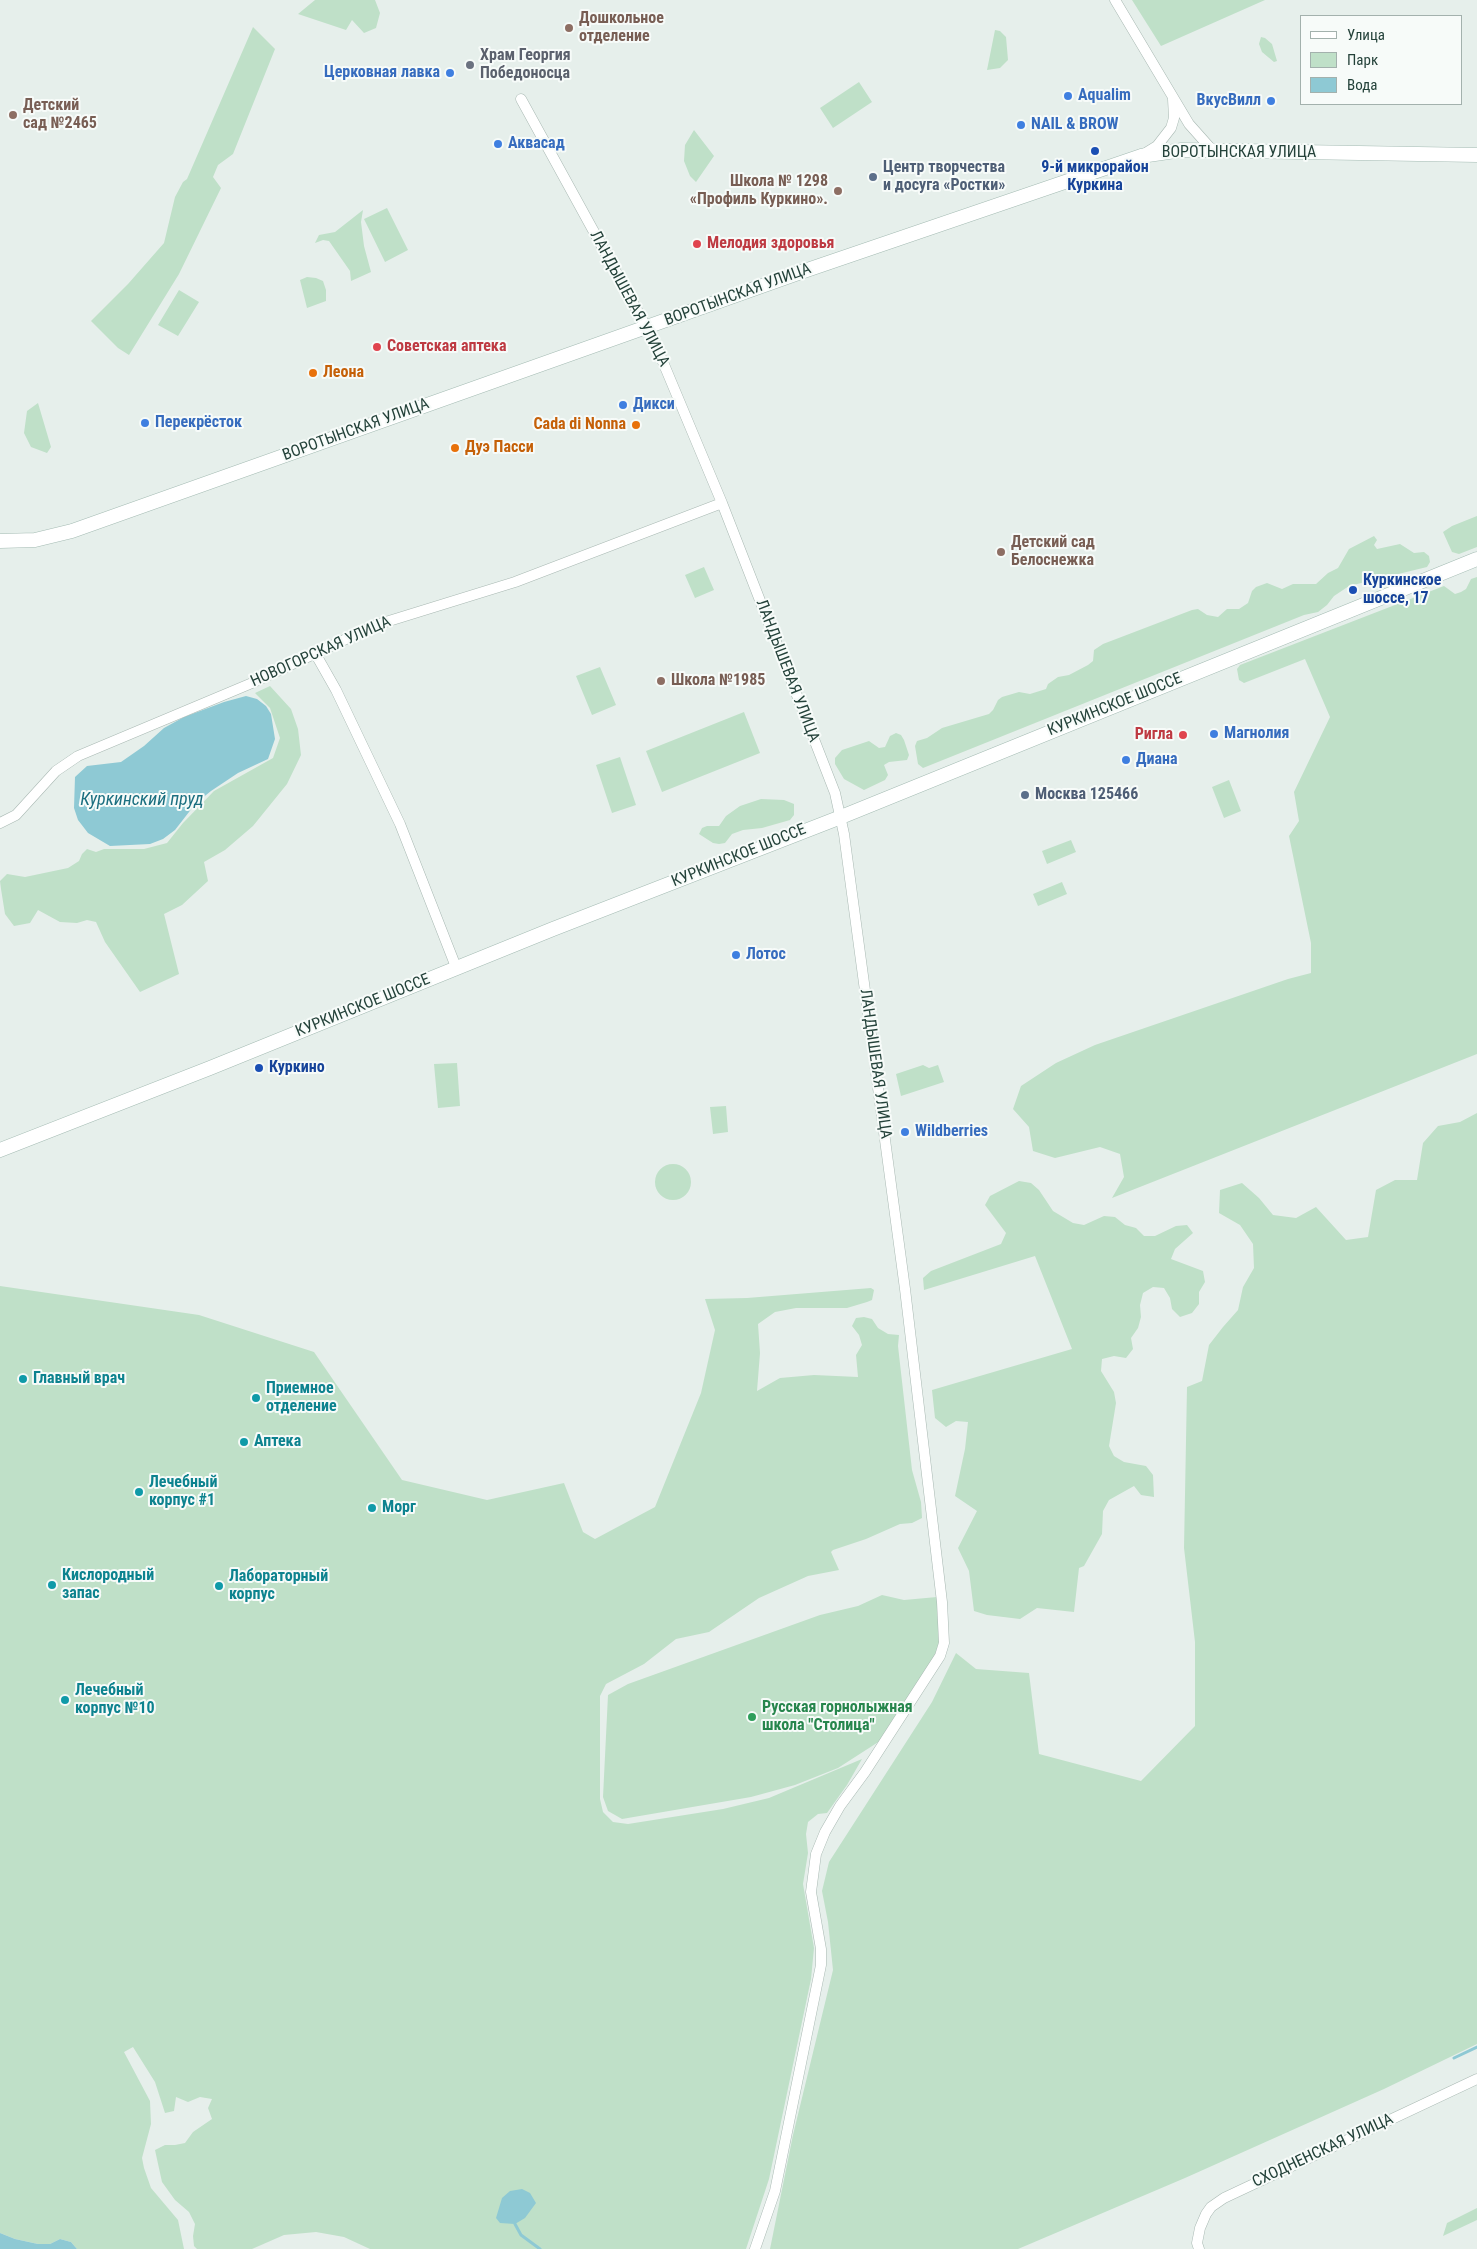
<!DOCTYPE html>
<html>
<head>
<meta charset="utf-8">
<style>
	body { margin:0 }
	#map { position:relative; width:1477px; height:2249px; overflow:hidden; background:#e6efeb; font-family:"Roboto Condensed",sans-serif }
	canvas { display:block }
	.legend { position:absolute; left:1300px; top:15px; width:162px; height:90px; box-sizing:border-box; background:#f7fbf9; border:1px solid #a3b1ad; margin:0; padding:6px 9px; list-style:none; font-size:15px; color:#24423a }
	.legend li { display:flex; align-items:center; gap:10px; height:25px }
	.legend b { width:25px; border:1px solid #a3b1ad }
</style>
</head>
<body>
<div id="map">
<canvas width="1477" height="2249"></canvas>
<ul class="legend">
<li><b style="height:6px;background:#fff"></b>Улица</li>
<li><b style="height:14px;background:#bfe0c8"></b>Парк</li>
<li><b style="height:14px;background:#8ec9d4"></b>Вода</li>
</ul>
</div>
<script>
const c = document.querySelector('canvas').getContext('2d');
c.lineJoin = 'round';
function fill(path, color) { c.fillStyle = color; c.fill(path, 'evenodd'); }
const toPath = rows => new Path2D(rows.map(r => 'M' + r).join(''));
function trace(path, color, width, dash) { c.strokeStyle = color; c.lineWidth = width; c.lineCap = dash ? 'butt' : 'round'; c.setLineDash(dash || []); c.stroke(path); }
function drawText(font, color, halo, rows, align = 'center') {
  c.font = font + ' "Roboto Condensed",sans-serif'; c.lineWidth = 4; c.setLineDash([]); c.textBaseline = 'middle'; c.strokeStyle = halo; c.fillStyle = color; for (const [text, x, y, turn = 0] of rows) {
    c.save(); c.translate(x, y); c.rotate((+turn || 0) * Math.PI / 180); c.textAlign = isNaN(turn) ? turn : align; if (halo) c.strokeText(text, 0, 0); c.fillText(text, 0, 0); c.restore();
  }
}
fill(toPath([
	[315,0,375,0,380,13,376,28,364,33,352,20,346,30,298,14],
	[1132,0,1265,0,1161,46],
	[253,27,275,49,233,154,218,165,213,177,221,188,179,274,129,355,118,348,91,321,128,284,164,243,175,197,183,182,187,179],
	[995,30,1000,31,1006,37,1008,60,1000,68,987,70],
	[1261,37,1265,38,1272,44,1277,61,1274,62,1262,52,1259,44],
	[859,82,872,102,833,128,820,108],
	[694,130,714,156,696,182,690,176,684,161,685,145],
	[387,208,408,250,385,262,364,219],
	[363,210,361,222,364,246,371,272,351,281,350,271,329,241,323,240,315,243,319,235,335,232],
	[307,277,316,278,323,281,326,290,326,301,307,308,300,280],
	[179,290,199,302,178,336,158,325],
	[38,403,51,447,47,453,31,447,24,433,27,411],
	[1477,516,1477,547,1459,554,1452,552,1443,532,1452,526],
	[1374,536,1377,540,1374,545,1377,549,1400,544,1414,553,1424,552,1429,556,1430,562,1427,567,1349,586,1334,596,1327,605,1318,612,1304,615,928,766,923,768,918,764,915,746,917,741,927,738,942,728,989,714,993,710,998,700,1002,697,1019,692,1030,694,1046,689,1048,684,1058,677,1069,675,1088,665,1093,661,1094,650,1103,644,1192,610,1198,609,1207,615,1218,617,1227,609,1239,609,1248,603,1252,591,1256,587,1267,583,1282,589,1293,584,1316,584,1328,573,1338,568,1349,549],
	[704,567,714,590,695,598,685,575],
	[1477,577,1477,1054,1112,1198,1124,1177,1120,1154,1100,1147,1055,1158,1033,1151,1029,1127,1013,1109,1021,1086,1056,1063,1095,1045,1288,979,1311,973,1311,943,1289,836,1299,821,1294,792,1330,717,1305,659,1244,683,1239,680,1237,669,1240,665,1444,586,1455,594,1461,592,1466,589,1471,579],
	[600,667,616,705,592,715,576,676],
	[270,686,291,709,298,729,301,755,287,784,253,826,225,850,204,862,208,881,182,905,164,914,179,974,140,992,105,942,96,922,87,920,77,923,60,922,38,910,30,923,14,926,5,914,1,889,0,881,7,874,25,877,68,868,79,861,82,854,87,849,96,852,104,849,144,849,167,843,183,823,214,791,273,758,280,738,270,708,255,693],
	[744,712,760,753,662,792,646,751],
	[896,733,901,735,904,740,909,755,907,760,889,762,884,765,888,775,885,780,864,790,844,779,835,764,835,758,842,750,869,741,879,748,885,747,890,736],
	[620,757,636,805,612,813,596,765],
	[1229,780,1241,811,1224,818,1212,787],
	[761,799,784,800,794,804,794,815,790,820,762,828,743,830,732,834,725,843,719,844,713,843,699,834,702,828,707,826,719,826,726,816,740,806],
	[1071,840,1076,852,1047,864,1042,851],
	[1062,882,1067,894,1038,906,1033,894],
	[457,1063,460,1106,438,1108,434,1064],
	[923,1065,929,1068,938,1065,944,1082,901,1096,896,1074],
	[726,1106,728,1132,713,1134,710,1107],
	[1477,1113,1477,2044,1384,2089,1185,2178,1018,2249,770,2249,793,2135,833,1970,828,1922,822,1891,829,1862,932,1702,956,1653,976,1669,1029,1673,1039,1754,1141,1781,1195,1726,1195,1642,1184,1548,1187,1387,1202,1381,1209,1345,1223,1327,1238,1310,1243,1287,1254,1268,1253,1244,1240,1225,1219,1213,1220,1190,1242,1183,1259,1198,1273,1215,1296,1218,1316,1207,1346,1240,1368,1237,1376,1190,1395,1180,1417,1180,1423,1143,1438,1126,1460,1122],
	'655 1182a18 18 0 1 1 36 0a18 18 0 1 1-36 0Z',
	[1019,1181,1031,1183,1039,1190,1053,1211,1073,1223,1084,1225,1104,1216,1115,1217,1125,1225,1136,1228,1144,1236,1155,1236,1176,1226,1187,1225,1193,1233,1175,1249,1171,1259,1203,1271,1205,1282,1199,1292,1199,1304,1192,1313,1180,1317,1172,1309,1170,1298,1164,1288,1153,1287,1143,1293,1140,1305,1141,1317,1138,1328,1131,1338,1133,1349,1126,1358,1114,1356,1102,1359,1101,1371,1114,1392,1116,1403,1109,1446,1114,1456,1124,1462,1146,1466,1153,1475,1154,1497,1141,1495,1134,1486,1109,1500,1103,1511,1102,1534,1084,1566,1079,1568,1074,1612,1037,1608,1020,1619,987,1615,974,1611,969,1571,958,1548,977,1511,955,1496,965,1449,968,1422,956,1421,946,1427,935,1418,932,1390,1072,1349,1035,1256,924,1290,923,1278,931,1271,1001,1244,1006,1233,985,1205,990,1196],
	[0,1286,199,1315,314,1352,402,1480,487,1500,564,1483,583,1532,595,1539,655,1507,701,1393,715,1330,705,1299,747,1298,871,1288,874,1290,872,1300,867,1302,847,1308,796,1308,775,1312,758,1324,760,1353,757,1391,780,1378,814,1375,858,1377,856,1355,862,1345,859,1335,852,1326,856,1318,864,1317,872,1319,878,1328,888,1334,899,1335,898,1346,912,1470,921,1502,922,1518,912,1523,900,1524,866,1539,833,1550,831,1552,839,1570,808,1576,759,1598,709,1632,676,1639,644,1664,606,1684,600,1696,600,1799,603,1812,613,1822,628,1824,723,1809,769,1798,862,1759,847,1785,827,1813,818,1814,808,1822,806,1834,808,1853,803,1884,814,1948,811,1979,769,2179,746,2249,370,2249,344,2237,316,2232,284,2235,252,2249,197,2249,194,2246,193,2236,195,2224,189,2212,175,2200,162,2182,155,2150,165,2145,175,2145,185,2143,193,2132,212,2119,208,2108,212,2099,200,2097,188,2102,176,2097,174,2111,165,2113,155,2082,133,2047,124,2052,150,2101,151,2124,142,2158,144,2168,151,2188,178,2220,184,2249,77,2249,71,2242,60,2239,50,2244,38,2244,15,2239,0,2233],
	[882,1595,904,1600,937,1597,939,1642,935,1656,883,1739,838,1768,795,1785,751,1797,622,1819,608,1811,603,1797,608,1695,628,1684,820,1615,858,1606],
	[1477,2208,1477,2220,1443,2236,1447,2223]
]), '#bfe0c8');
fill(toPath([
	[246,696,257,699,266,706,271,714,275,739,268,759,238,773,211,791,196,803,175,830,163,839,150,844,110,846,88,833,78,820,74,808,75,777,87,766,121,762,144,746,164,728,184,717,224,702],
	[522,2189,530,2193,536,2203,525,2218,515,2224,500,2223,496,2218,502,2198,510,2191],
	[0,2233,15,2239,38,2244,50,2244,60,2239,71,2242,77,2249,0,2249]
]), '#8ec9d4');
trace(toPath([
	[1454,2058,1477,2047],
	[515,2224,521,2235,540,2249]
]), '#8ec9d4', 3);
const street = toPath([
	[1115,0,1189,124,1213,151],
	[521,99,655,343,722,503,835,793,844,834,905,1289,942,1602,944,1643,940,1656,865,1772,840,1806,825,1832,816,1854,811,1892,821,1949,821,1965,775,2191,755,2249],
	[1144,154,1157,146,1171,128,1174,118,1173,99],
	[315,653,336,690,400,824,456,967],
	[0,823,16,815,56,771,78,756,252,683,376,625,515,582,722,503],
	[1199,2249,1197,2243,1200,2228,1206,2214,1211,2207,1224,2198,1477,2079]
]);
const secondary = toPath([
	[0,541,35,540,72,531,807,270,1141,156,1182,150,1477,155],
	[0,1150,210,1068,553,929,841,817,1477,559]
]);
trace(street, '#a8b8b2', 11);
trace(secondary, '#a4bbb3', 15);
trace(street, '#fff', 10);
trace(secondary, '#fff', 14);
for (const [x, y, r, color] of [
	[569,28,5,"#8d6e63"],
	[470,65,5,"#6b7280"],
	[450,73,5,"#3f7fe0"],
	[1068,96,5,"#3f7fe0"],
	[1271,101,5,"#3f7fe0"],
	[13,115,5,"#8d6e63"],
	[1021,125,5,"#3f7fe0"],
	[498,144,5,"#3f7fe0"],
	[1095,151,5,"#1a4fb4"],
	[873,177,5,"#5c6f8a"],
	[838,191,5,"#8d6e63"],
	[697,244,5,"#e0444e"],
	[377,347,5,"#e0444e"],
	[313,373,5,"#e8710a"],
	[623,405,5,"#3f7fe0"],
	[145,423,5,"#3f7fe0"],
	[636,425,5,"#e8710a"],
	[455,448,5,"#e8710a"],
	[1001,552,5,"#8d6e63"],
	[1353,590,5,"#1a4fb4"],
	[661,681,5,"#8d6e63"],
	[1214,734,5,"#3f7fe0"],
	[1183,735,5,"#e0444e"],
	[1126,760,5,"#3f7fe0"],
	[1025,795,5,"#5c6f8a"],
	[736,955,5,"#3f7fe0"],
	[259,1068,5,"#1a4fb4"],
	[905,1132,5,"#3f7fe0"],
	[23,1379,5,"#0f9aa8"],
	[256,1398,5,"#0f9aa8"],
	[244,1442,5,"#0f9aa8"],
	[139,1492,5,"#0f9aa8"],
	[372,1508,5,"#0f9aa8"],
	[52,1585,5,"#0f9aa8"],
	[219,1586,5,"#0f9aa8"],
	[65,1700,5,"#0f9aa8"],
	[752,1717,5,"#2e9e5b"]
]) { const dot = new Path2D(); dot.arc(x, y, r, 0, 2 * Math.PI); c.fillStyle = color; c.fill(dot); trace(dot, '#f7fbf9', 2); }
drawText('bold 16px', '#785e54', '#f7fbf9', [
	["Дошкольное",579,19],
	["отделение",579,37],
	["Детский",23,106],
	["сад №2465",23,124],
	["Школа № 1298",828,182,"right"],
	["«Профиль Куркино».",828,200,"right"],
	["Детский сад",1011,543],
	["Белоснежка",1011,561],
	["Школа №1985",671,681]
], 'left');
drawText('bold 16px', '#5b616d', '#f7fbf9', [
	["Храм Георгия",480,56],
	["Победоносца",480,74]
], 'left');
drawText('bold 16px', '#366cbe', '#f7fbf9', [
	["Церковная лавка",440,73,"right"],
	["Aqualim",1078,96],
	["ВкусВилл",1261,101,"right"],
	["NAIL & BROW",1031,125],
	["Аквасад",508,144],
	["Дикси",633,405],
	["Перекрёсток",155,423],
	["Магнолия",1224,734],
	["Диана",1136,760],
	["Лотос",746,955],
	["Wildberries",915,1132]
], 'left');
drawText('16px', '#24423a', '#f7fbf9', [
	["ВОРОТЫНСКАЯ УЛИЦА",1239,153],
	["ВОРОТЫНСКАЯ УЛИЦА",738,295,-20],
	["ЛАНДЫШЕВАЯ УЛИЦА",629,299,62],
	["ВОРОТЫНСКАЯ УЛИЦА",356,430,-20],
	["НОВОГОРСКАЯ УЛИЦА",321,652,-24],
	["ЛАНДЫШЕВАЯ УЛИЦА",787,671,69],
	["КУРКИНСКОЕ ШОССЕ",1115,705,-22],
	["КУРКИНСКОЕ ШОССЕ",739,856,-22],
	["КУРКИНСКОЕ ШОССЕ",363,1006,-22],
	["ЛАНДЫШЕВАЯ УЛИЦА",875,1064,82],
	["СХОДНЕНСКАЯ УЛИЦА",1323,2151,-25]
]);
drawText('bold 16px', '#4e5e75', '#f7fbf9', [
	["Центр творчества",883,168],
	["и досуга «Ростки»",883,186],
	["Москва 125466",1035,795]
], 'left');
drawText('bold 16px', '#164399', '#f7fbf9', [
	["9-й микрорайон",1095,168,"center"],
	["Куркина",1095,186,"center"],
	["Куркинское",1363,581],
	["шоссе, 17",1363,599],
	["Куркино",269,1068]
], 'left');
drawText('bold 16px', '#be3a42', '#f7fbf9', [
	["Мелодия здоровья",707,244],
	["Советская аптека",387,347],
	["Ригла",1173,735,"right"]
], 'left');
drawText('bold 16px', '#c56008', '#f7fbf9', [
	["Леона",323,373],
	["Cada di Nonna",626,425,"right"],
	["Дуэ Пасси",465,448]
], 'left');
drawText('bold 16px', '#0d838f', '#f7fbf9', [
	["Главный врач",33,1379],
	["Приемное",266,1389],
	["отделение",266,1407],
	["Аптека",254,1442],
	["Лечебный",149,1483],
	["корпус #1",149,1501],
	["Морг",382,1508],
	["Кислородный",62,1576],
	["запас",62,1594],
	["Лабораторный",229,1577],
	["корпус",229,1595],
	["Лечебный",75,1691],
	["корпус №10",75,1709]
], 'left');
drawText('bold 16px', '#27864d', '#f7fbf9', [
	["Русская горнолыжная",762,1708],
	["школа \"Столица\"",762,1726]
], 'left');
drawText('italic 18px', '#1c6f80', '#f7fbf9', [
	["Куркинский пруд",142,800]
]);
</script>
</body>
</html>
